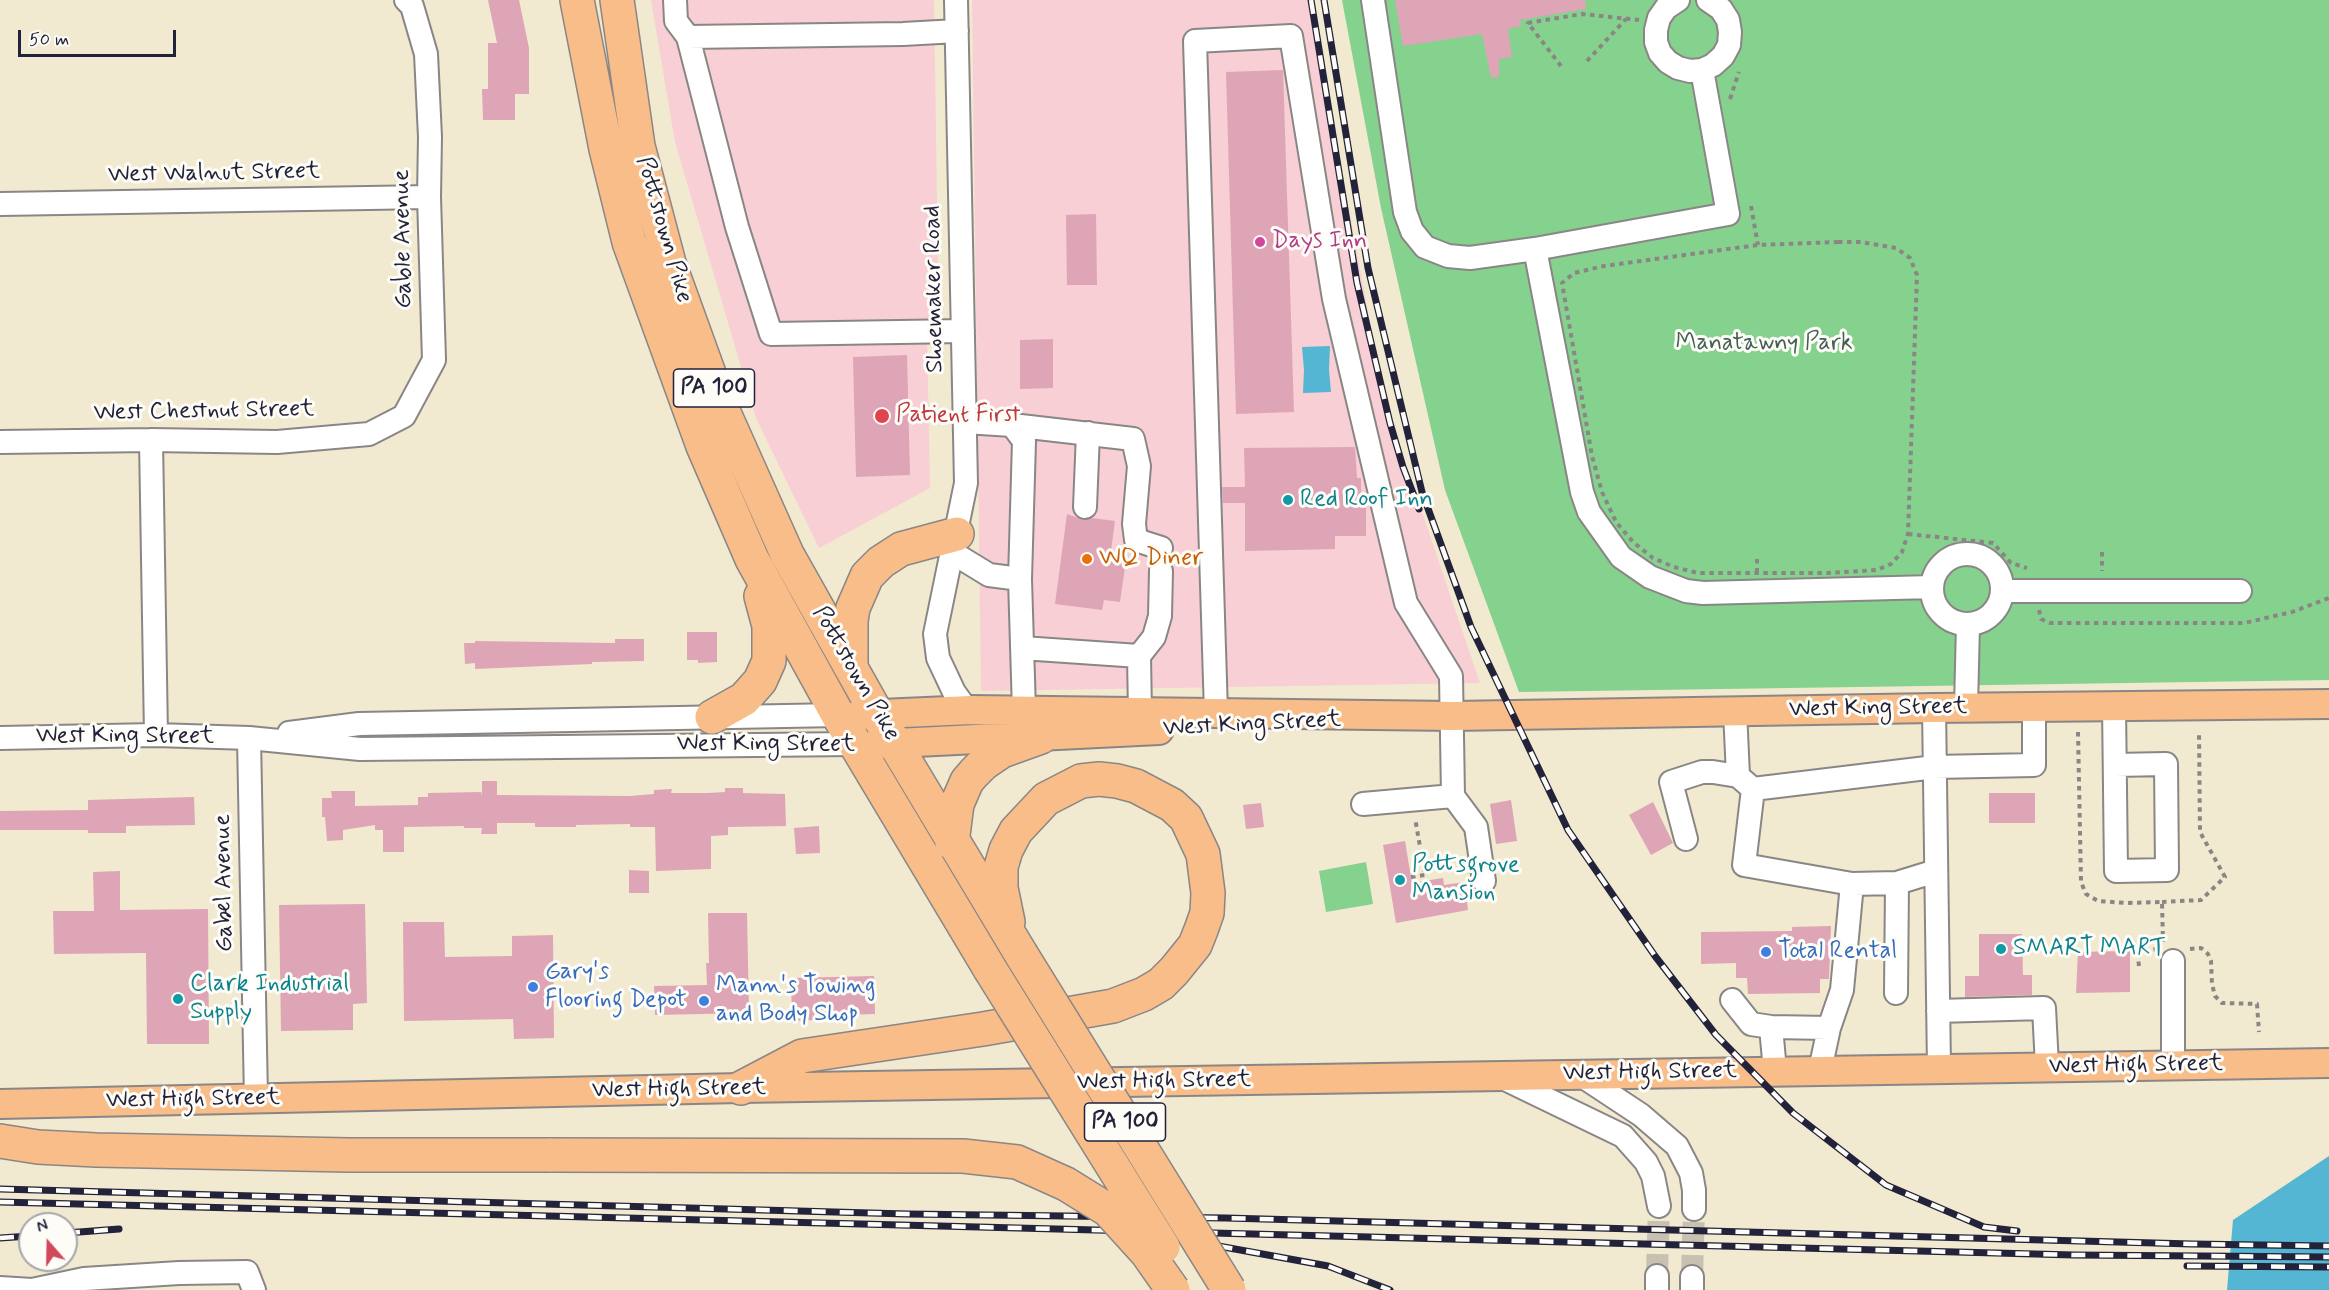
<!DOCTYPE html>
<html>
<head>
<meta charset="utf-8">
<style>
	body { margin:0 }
	#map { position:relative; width:2329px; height:1290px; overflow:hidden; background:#f1e9d0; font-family:Mynerve,sans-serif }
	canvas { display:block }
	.north { position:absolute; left:18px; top:1212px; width:60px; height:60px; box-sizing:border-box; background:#fdfcf7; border:2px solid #a5a5ac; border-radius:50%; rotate:340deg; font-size:16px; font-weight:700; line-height:24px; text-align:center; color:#22223b }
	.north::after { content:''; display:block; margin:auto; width:21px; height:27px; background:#d1495b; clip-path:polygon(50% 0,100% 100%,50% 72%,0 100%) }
	.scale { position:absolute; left:18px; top:30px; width:158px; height:27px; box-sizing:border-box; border:3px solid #22223b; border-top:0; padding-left:8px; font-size:18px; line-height:21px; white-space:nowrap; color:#22223b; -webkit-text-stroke:4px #fdfcf7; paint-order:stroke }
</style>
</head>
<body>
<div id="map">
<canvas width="2329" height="1290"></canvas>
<div class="north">N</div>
<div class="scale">50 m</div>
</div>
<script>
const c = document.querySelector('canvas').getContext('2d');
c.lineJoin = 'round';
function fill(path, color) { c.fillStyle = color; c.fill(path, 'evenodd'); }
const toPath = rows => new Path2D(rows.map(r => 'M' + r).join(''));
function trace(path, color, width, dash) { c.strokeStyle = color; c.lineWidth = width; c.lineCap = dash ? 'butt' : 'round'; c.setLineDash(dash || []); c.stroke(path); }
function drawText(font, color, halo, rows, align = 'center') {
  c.font = font + ' Mynerve,sans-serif'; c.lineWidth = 6; c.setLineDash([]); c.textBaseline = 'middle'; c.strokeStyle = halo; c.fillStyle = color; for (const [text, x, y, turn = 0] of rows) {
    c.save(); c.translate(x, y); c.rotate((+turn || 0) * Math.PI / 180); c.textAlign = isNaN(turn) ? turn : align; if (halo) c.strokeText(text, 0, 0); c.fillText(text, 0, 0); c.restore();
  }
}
fill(toPath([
	[651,0,934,0,938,272,927,331,930,488,819,548,756,418,675,142],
	[972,0,1310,0,1385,403,1480,683,981,691]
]), '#f7cfd4');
fill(toPath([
	[1342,0,2329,0,2329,680,1519,692,1445,490,1381,208],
	[1366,862,1373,904,1326,912,1319,871]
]), '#85d18e');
fill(toPath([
	[1330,346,1329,370,1331,392,1303,393,1304,370,1302,347],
	[2329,1156,2329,1290,2227,1290,2233,1220]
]), '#54b6d3');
fill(toPath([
	[488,0,519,0,529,48,529,94,515,94,515,120,483,120,482,89,488,89,488,43,497,43],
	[1395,0,1585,0,1586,9,1520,20,1521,26,1508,29,1512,57,1499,59,1499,77,1491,78,1482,34,1403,46],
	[1283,70,1294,412,1236,414,1226,72],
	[1096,214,1097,285,1067,285,1066,215],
	[1053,339,1053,388,1020,389,1020,340],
	[907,355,910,475,856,477,853,357],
	[1355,447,1357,478,1361,478,1361,498,1366,498,1366,536,1335,536,1335,549,1245,551,1245,503,1223,503,1222,487,1245,487,1244,448],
	[1067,514,1084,520,1092,518,1115,521,1111,551,1127,553,1120,602,1104,600,1102,610,1055,604],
	[687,632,717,632,717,662,698,663,698,660,687,660],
	[615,639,644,639,644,661,592,662,592,664,475,669,475,663,465,664,464,643,475,643,475,641,615,643],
	[482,781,497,781,497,795,630,796,654,794,654,790,672,789,671,793,708,793,725,792,725,788,743,788,743,793,785,794,786,826,728,827,728,835,711,836,711,869,656,871,655,827,630,827,630,824,576,825,576,827,535,827,535,823,497,823,497,834,481,834,482,828,464,828,464,826,404,827,404,852,383,852,383,830,375,830,375,825,343,830,343,840,327,841,325,817,322,817,322,798,332,798,331,791,355,791,355,806,418,805,418,797,428,797,428,793,481,792,482,795],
	[1989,793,2035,793,2035,823,1989,823],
	[194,797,195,825,126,826,126,833,88,833,88,830,0,830,0,811,88,810,88,800],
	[1511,800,1517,841,1496,844,1490,804],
	[1653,802,1673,843,1651,855,1629,815],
	[1261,803,1264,827,1246,829,1243,805],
	[819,826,820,853,796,854,794,828],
	[1405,841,1412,883,1443,878,1444,885,1464,882,1468,910,1396,923,1383,845],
	[629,870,649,871,649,893,629,893],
	[120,871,120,910,208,909,209,1044,147,1044,146,953,54,954,53,911,94,911,93,872],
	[365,904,367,1003,353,1004,353,1030,281,1031,279,905],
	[708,913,747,913,749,1013,655,1015,654,986,707,985,706,963,709,963],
	[403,922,444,922,445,957,512,956,512,936,553,935,554,1038,514,1039,513,1019,404,1021],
	[1831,926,1829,979,1820,979,1820,993,1748,994,1747,978,1736,978,1736,963,1701,964,1701,932,1792,931,1792,927],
	[1979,934,2022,934,2023,975,2032,975,2032,995,1965,997,1965,976,1979,976],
	[2130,951,2130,992,2076,993,2078,952],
	[874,976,875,1014,815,1016,815,1020,792,1021,791,978]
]), '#dea5b6');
trace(toPath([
	[1657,1276,1659,1206],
	[1692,1277,1694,1209]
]), '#c8c1b2', 22, [22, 11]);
const minor = toPath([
	[675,0,676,21,688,37],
	[956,0,966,483,935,634,938,658,954,692,967,710],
	[1373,0,1405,212,1412,231,1425,247,1448,256,1470,258,1535,249,1582,492,1589,512,1621,557,1650,577,1686,591,1703,593,1932,587],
	[1678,0,1666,8,1659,18,1656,30,1656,42,1660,53,1668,62,1678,68,1690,71,1702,70,1713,65,1723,56,1729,45,1730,32,1728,20,1721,9,1708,0],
	[957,31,903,34,688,37,737,227,771,334,963,331],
	[0,204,429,197],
	[1535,249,1728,214,1702,70],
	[965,422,1012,425,1024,441,1020,579,1024,711],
	[1012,425,1133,439,1139,466,1134,524,1136,540,1161,548],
	[151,440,156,735],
	[0,442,151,440,277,442,369,434,404,416,434,360,429,197,430,137,426,54,412,6,406,0],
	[1085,507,1088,433],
	[953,553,989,575,1020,579],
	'1932 589a35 35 0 1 1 70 0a35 35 0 1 1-70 0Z',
	[2003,591,2240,591],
	[1022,648,1139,656],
	[2114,706,2116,871,2167,870,2166,764,2115,765],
	[1966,707,1968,624],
	[1934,708,1939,1068],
	[1735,711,1738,776],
	[1140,713,1139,656,1154,637,1160,616,1161,571],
	[1216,713,1195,41,1291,36,1334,299,1406,603,1451,676,1453,796,1476,827,1484,881],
	[289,733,359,724,838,715],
	[0,738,156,735,249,738,360,749,855,744],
	[249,738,256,1099],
	[1363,804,1453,796],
	[1686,839,1671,782,1702,772,1713,772,1738,776,1753,789],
	[1852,884,1897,883,1936,871],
	[2173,961,2173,1066],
	[1896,993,1897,883],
	[1732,1000,1751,1024,1771,1027,1829,1028],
	[1938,1011,2044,1008,2047,1066],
	[1771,1027,1775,1071],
	[1820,1070,1829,1028,1842,990,1852,884,1744,865,1753,789,1935,767,2034,765,2034,707],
	[1579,1074,1641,1115,1677,1146,1691,1173,1694,1190,1694,1209],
	[1501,1077,1623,1136,1646,1162,1653,1176,1659,1206],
	[0,1288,32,1290,84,1279,179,1273,247,1272,254,1290],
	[1657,1290,1657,1276],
	[1692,1290,1692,1277]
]);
const major = toPath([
	[858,715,971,710,1453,716,1934,708,2329,704],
	[876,744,1159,730],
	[0,1104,741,1088,2329,1063]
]);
const highway = toPath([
	[577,0,606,149,629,242,703,446,752,559,838,715,990,969],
	[617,0,638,146,669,263,720,404,787,554,877,714,1021,954],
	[851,667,851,621,853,608,867,576,881,562,901,549,957,534],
	[712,717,744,699,760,681,769,661,769,626,761,596],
	[952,843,957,804,967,781,974,773,983,764,1002,751,1041,737],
	[741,1088,802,1056,983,1029,1113,1006,1144,994,1161,984,1174,971,1195,945,1201,930,1207,913,1208,893,1203,854,1186,818,1172,805,1136,786,1117,781,1099,779,1081,781,1046,799,1016,831,1006,850,1001,867,1001,888,1008,922],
	[0,1141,38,1147,96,1150,349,1155,551,1155]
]);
trace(minor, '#8a8686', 26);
trace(major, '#8a8686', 32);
trace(highway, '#8a8686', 36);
trace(toPath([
	[1587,61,1626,19],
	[1561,66,1528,23,1582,14,1639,20],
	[1730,99,1739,72],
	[1751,206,1758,245],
	[1838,242,1861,242,1896,248,1910,258,1917,275,1908,534,1902,552,1891,564,1877,570,1828,573,1698,573,1674,567,1653,558,1633,542,1616,522,1602,492,1592,456,1562,283,1574,273,1604,266,1758,245,1838,242],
	[1908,534,1993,543,2011,563,2027,568],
	[2102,552,2102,571],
	[1757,559,1757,572],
	[2039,610,2041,619,2050,623,2244,623,2292,612,2329,598],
	[2078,732,2081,882,2086,894,2098,901,2126,903,2162,902,2163,942],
	[1411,877,1425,875,1415,818],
	[2162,902,2201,900,2225,877,2200,832,2199,731],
	[2190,949,2201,948,2208,954,2211,961,2212,984,2215,996,2222,1003,2257,1004,2259,1032],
	[2139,966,2138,958,2142,952,2156,949]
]), '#8a8686', 4, [4.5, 4.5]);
trace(minor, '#fff', 22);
trace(major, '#f8bd88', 28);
trace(highway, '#f8bd88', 33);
const rail = toPath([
	[1311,0,1357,283,1390,423,1403,467,1419,509],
	[1324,0,1368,268,1422,492,1471,627,1568,830,1655,956,1716,1035,1793,1113,1886,1185,1984,1227,2017,1231],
	[0,1189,907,1214,1226,1218,2192,1244,2329,1246],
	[0,1202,2074,1255,2329,1257],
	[66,1233,119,1229],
	[0,1238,30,1236],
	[1191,1241,1328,1266,1390,1290],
	[2187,1266,2329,1267]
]);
trace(rail, '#22223b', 7);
trace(rail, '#fdfcf7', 4.5, [14]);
const highwayBridge = toPath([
	[1021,954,1229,1290],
	[990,969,1163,1247],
	[551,1155,963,1156,1017,1162,1066,1184,1108,1210,1147,1253,1173,1290]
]);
trace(highwayBridge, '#8a8686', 36, []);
trace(highwayBridge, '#f8bd88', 33);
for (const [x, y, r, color] of [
	[1260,242,6,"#d1479c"],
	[882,416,8,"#e0444e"],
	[1288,500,6,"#0f9aa8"],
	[1087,559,6,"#e8710a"],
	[1400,880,6,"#0f9aa8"],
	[2001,949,6,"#0f9aa8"],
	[1766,952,6,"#3f7fe0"],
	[533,987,6,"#3f7fe0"],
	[178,999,6,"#0f9aa8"],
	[704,1001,6,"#3f7fe0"]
]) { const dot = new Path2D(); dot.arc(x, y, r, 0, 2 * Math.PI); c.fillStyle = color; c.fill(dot); trace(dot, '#fdfcf7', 2); }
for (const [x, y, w] of [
	[714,388,81],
	[1125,1122,81]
]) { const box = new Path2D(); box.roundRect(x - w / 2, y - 19, w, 38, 4.5); c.fillStyle = '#fdfcf7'; c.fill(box); trace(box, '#22223b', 1.5); }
drawText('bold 22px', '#22223b', null, [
	["PA 100",714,388],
	["PA 100",1125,1122]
]);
drawText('24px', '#22223b', '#fdfcf7', [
	["West Walnut Street",214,174,-1],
	["Pottstown Pike",663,230,74],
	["Gable Avenue",404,239,-91],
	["Shoemaker Road",935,289,-91],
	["West Chestnut Street",204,412,-1],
	["Pottstown Pike",855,674,60],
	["West King Street",1878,709,-1],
	["West King Street",1252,725,-3],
	["West King Street",125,737],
	["West King Street",766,745],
	["Gabel Avenue",225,883,-91],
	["West High Street",2136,1066,-1],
	["West High Street",1650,1073,-1],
	["West High Street",1164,1082,-1],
	["West High Street",679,1090,-1],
	["West High Street",193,1100,-1]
]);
drawText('24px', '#b23c85', '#fdfcf7', [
	["Days Inn",1272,242]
], 'left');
drawText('24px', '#455f58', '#fdfcf7', [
	["Manatawny Park",1764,344]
]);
drawText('24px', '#be3a42', '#fdfcf7', [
	["Patient First",896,416]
], 'left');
drawText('24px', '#0d838f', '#fdfcf7', [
	["Red Roof Inn",1300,500],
	["Pottsgrove",1412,866],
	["Mansion",1412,894],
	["SMART MART",2013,949],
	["Clark Industrial",190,985],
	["Supply",190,1013]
], 'left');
drawText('24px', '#c56008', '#fdfcf7', [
	["WQ Diner",1099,559]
], 'left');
drawText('24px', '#366cbe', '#fdfcf7', [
	["Total Rental",1778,952],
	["Gary's",545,973],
	["Flooring Depot",545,1001],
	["Mann's Towing",716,987],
	["and Body Shop",716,1015]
], 'left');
</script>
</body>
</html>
